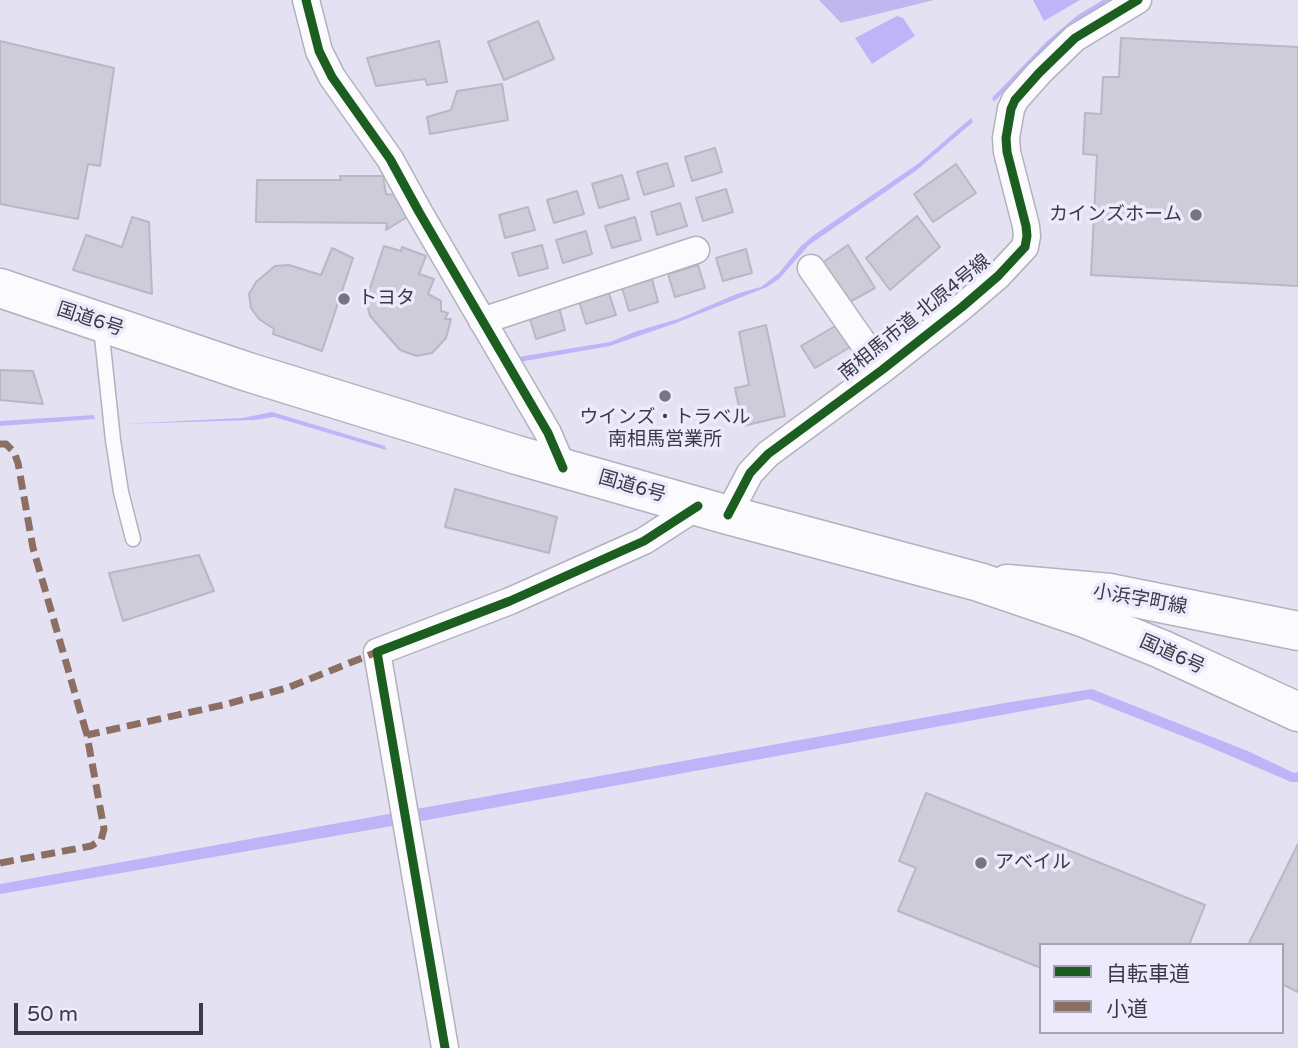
<!DOCTYPE html>
<html>
<head>
<meta charset="utf-8">
<style>
	body { margin:0 }
	#map { position:relative; width:1298px; height:1048px; overflow:hidden; background:#e4e2f2; font-family:"Varela Round","Noto Sans JP",sans-serif }
	canvas { display:block }
	.legend { position:absolute; left:1039px; top:943px; width:245px; height:91px; box-sizing:border-box; background:#eceafc; border:2px solid #a5a4b3; margin:0; padding:9px 12px; list-style:none; font-size:21px; color:#3b3a45 }
	.legend li { display:flex; align-items:center; gap:14px; height:35px }
	.legend b { width:35px; border:2px solid #a5a4b3 }
	.scale { position:absolute; left:14px; top:1003px; width:189px; height:32px; box-sizing:border-box; border:4px solid #3b3a45; border-top:0; padding-left:9px; font-size:21px; line-height:24px; white-space:nowrap; color:#3b3a45; -webkit-text-stroke:5px #eceafc; paint-order:stroke }
</style>
</head>
<body>
<div id="map">
<canvas width="1298" height="1048"></canvas>
<ul class="legend">
<li><b style="height:9px;background:#1b5e20"></b>自転車道</li>
<li><b style="height:9px;background:#8d6e63"></b>小道</li>
</ul>
<div class="scale">50 m</div>
</div>
<script>
const c = document.querySelector('canvas').getContext('2d');
c.lineJoin = 'round';
function fill(path, color) { c.fillStyle = color; c.fill(path, 'evenodd'); }
const toPath = rows => new Path2D(rows.map(r => 'M' + r).join(''));
function trace(path, color, width, dash) { c.strokeStyle = color; c.lineWidth = width; c.lineCap = dash ? 'butt' : 'round'; c.setLineDash(dash || []); c.stroke(path); }
function drawText(font, color, halo, rows, align = 'center') {
  c.font = font + ' "Varela Round","Noto Sans JP",sans-serif'; c.lineWidth = 7; c.setLineDash([]); c.textBaseline = 'middle'; c.strokeStyle = halo; c.fillStyle = color; for (const [text, x, y, turn = 0] of rows) {
    c.save(); c.translate(x, y); c.rotate((+turn || 0) * Math.PI / 180); c.textAlign = isNaN(turn) ? turn : align; if (halo) c.strokeText(text, 0, 0); c.fillText(text, 0, 0); c.restore();
  }
}
fill(toPath([
	[819,0,934,0,841,23]
]), '#c1b7ef');
fill(toPath([
	[1033,0,1080,0,1044,21],
	[1103,0,1110,0,1071,25,1031,62,994,102,992,98,1047,41,1078,15],
	[897,16,903,18,915,36,872,64,855,38],
	[971,118,973,122,917,170,809,245,779,279,767,287,676,323,610,346,519,362,517,358,524,356,610,342,637,331,678,319,739,293,761,287,779,273,801,246,814,235,919,163],
	[272,412,385,446,386,450,274,417,255,420,121,424,242,418],
	[94,415,95,419,0,426,0,421],
	[1092,689,1250,752,1294,773,1298,772,1298,782,1291,782,1205,745,1089,699,427,820,0,894,0,884,1005,703]
]), '#c0b4f8');
const building = toPath([
	[538,21,554,59,504,80,488,42,538,21],
	[1121,38,1298,47,1298,286,1091,275,1097,155,1083,154,1085,113,1101,114,1103,77,1119,77,1121,38],
	[0,41,114,68,100,166,88,164,78,219,0,204,0,41],
	[439,41,447,82,427,85,425,79,376,86,367,58,439,41],
	[502,84,508,120,430,134,427,117,451,110,457,91,502,84],
	[715,148,722,172,692,181,685,157,715,148],
	[667,163,674,186,644,195,637,172,667,163],
	[956,164,976,193,933,222,914,194,956,164],
	[622,175,629,199,599,208,592,184,622,175],
	[340,176,383,176,386,194,396,195,407,217,386,230,387,223,256,222,257,180,341,180,340,176],
	[726,189,733,212,703,221,696,198,726,189],
	[577,191,584,214,554,223,547,200,577,191],
	[680,203,687,226,657,235,651,212,680,203],
	[528,207,535,230,505,238,499,215,528,207],
	[917,216,940,247,890,290,866,258,917,216],
	[132,217,149,222,152,294,73,270,86,235,122,247,132,217],
	[635,217,641,240,612,248,605,226,635,217],
	[586,231,592,254,563,263,556,240,586,231],
	[542,245,548,268,519,276,512,253,542,245],
	[848,245,875,288,846,304,822,263,848,245],
	[384,246,401,251,402,247,426,256,419,274,434,279,428,294,441,301,441,311,448,313,445,319,451,319,446,338,432,353,417,356,400,350,370,316,366,300,384,246],
	[332,248,353,258,322,351,273,334,274,329,259,319,251,308,249,294,256,282,275,266,289,265,321,275,332,248],
	[746,249,752,273,723,281,716,258,746,249],
	[698,265,705,288,675,297,668,274,698,265],
	[652,279,658,302,629,311,622,288,652,279],
	[609,293,616,315,586,324,579,301,609,293],
	[559,307,565,330,536,339,529,316,559,307],
	[766,325,785,416,743,426,735,388,749,385,739,332,766,325],
	[837,325,852,346,815,368,801,346,837,325],
	[0,370,33,371,43,404,0,400,0,370],
	[455,489,557,517,549,553,445,527,455,489],
	[199,555,214,591,123,621,109,573,199,555],
	[926,793,1205,905,1189,945,1041,945,1041,968,898,911,916,868,899,861,926,793],
	[1298,844,1298,992,1282,984,1282,945,1248,945,1298,844]
]);
fill(building, '#ceccd9');
trace(building, '#b8b7c3', 2);
const service = toPath([
	[101,327,113,440,121,492,133,539]
]);
const minor = toPath([
	[306,0,319,51,332,77,390,159,419,212,548,433,563,468],
	[811,268,882,370],
	[482,321,696,250],
	[728,515,750,473,768,454,882,370,962,307,998,276,1025,247,1027,236,1026,226,1007,152,1006,138,1011,109,1015,100,1039,73,1075,38,1138,0],
	[445,1048,377,652,510,601,644,541,698,506]
]);
const secondary = toPath([
	[1007,584,1110,593,1298,631]
]);
const trunk = toPath([
	[0,288,248,372,517,455,728,515,979,582,1082,617,1161,649,1298,712]
]);
trace(service, '#b3b1be', 17);
trace(minor, '#b3b1be', 29);
trace(secondary, '#b3b1be', 41);
trace(trunk, '#b3b1be', 41);
trace(service, '#fbfbfd', 14);
trace(minor, '#fbfbfd', 26);
trace(secondary, '#fbfbfd', 38);
trace(trunk, '#fbfbfd', 38);
trace(toPath([
	[0,444,6,444,14,452,18,463,33,548,87,735],
	[0,863,91,846,101,840,104,829,87,735,223,705,287,688,377,652]
]), '#8d6e63', 7, [14, 7]);
trace(toPath([
	[306,0,319,51,332,77,390,159,419,212,548,433,563,468],
	[728,515,750,473,768,454,882,370,962,307,998,276,1025,247,1027,236,1026,226,1007,152,1006,138,1011,109,1015,100,1039,73,1075,38,1138,0],
	[445,1048,377,652,510,601,644,541,698,506]
]), '#1b5e20', 9);
for (const [x, y, r, color] of [
	[1196,215,7,"#767582"],
	[344,299,7,"#767582"],
	[665,396,7,"#767582"],
	[981,863,7,"#767582"]
]) { const dot = new Path2D(); dot.arc(x, y, r, 0, 2 * Math.PI); c.fillStyle = color; c.fill(dot); trace(dot, '#eceafc', 2.5); }
drawText('19px', '#3b3a45', '#eceafc', [
	["カインズホーム",1182,215,"right"],
	["トヨタ",358,299],
	["ウインズ・トラベル",665,418,"center"],
	["南相馬営業所",665,440,"center"],
	["アベイル",995,863]
], 'left');
drawText('19px', '#3b3a45', '#eceafc', [
	["南相馬市道 北原4号線",915,318,-39],
	["国道6号",90,320,18],
	["国道6号",632,487,16],
	["小浜字町線",1140,600,10],
	["国道6号",1172,655,24]
]);
</script>
</body>
</html>
